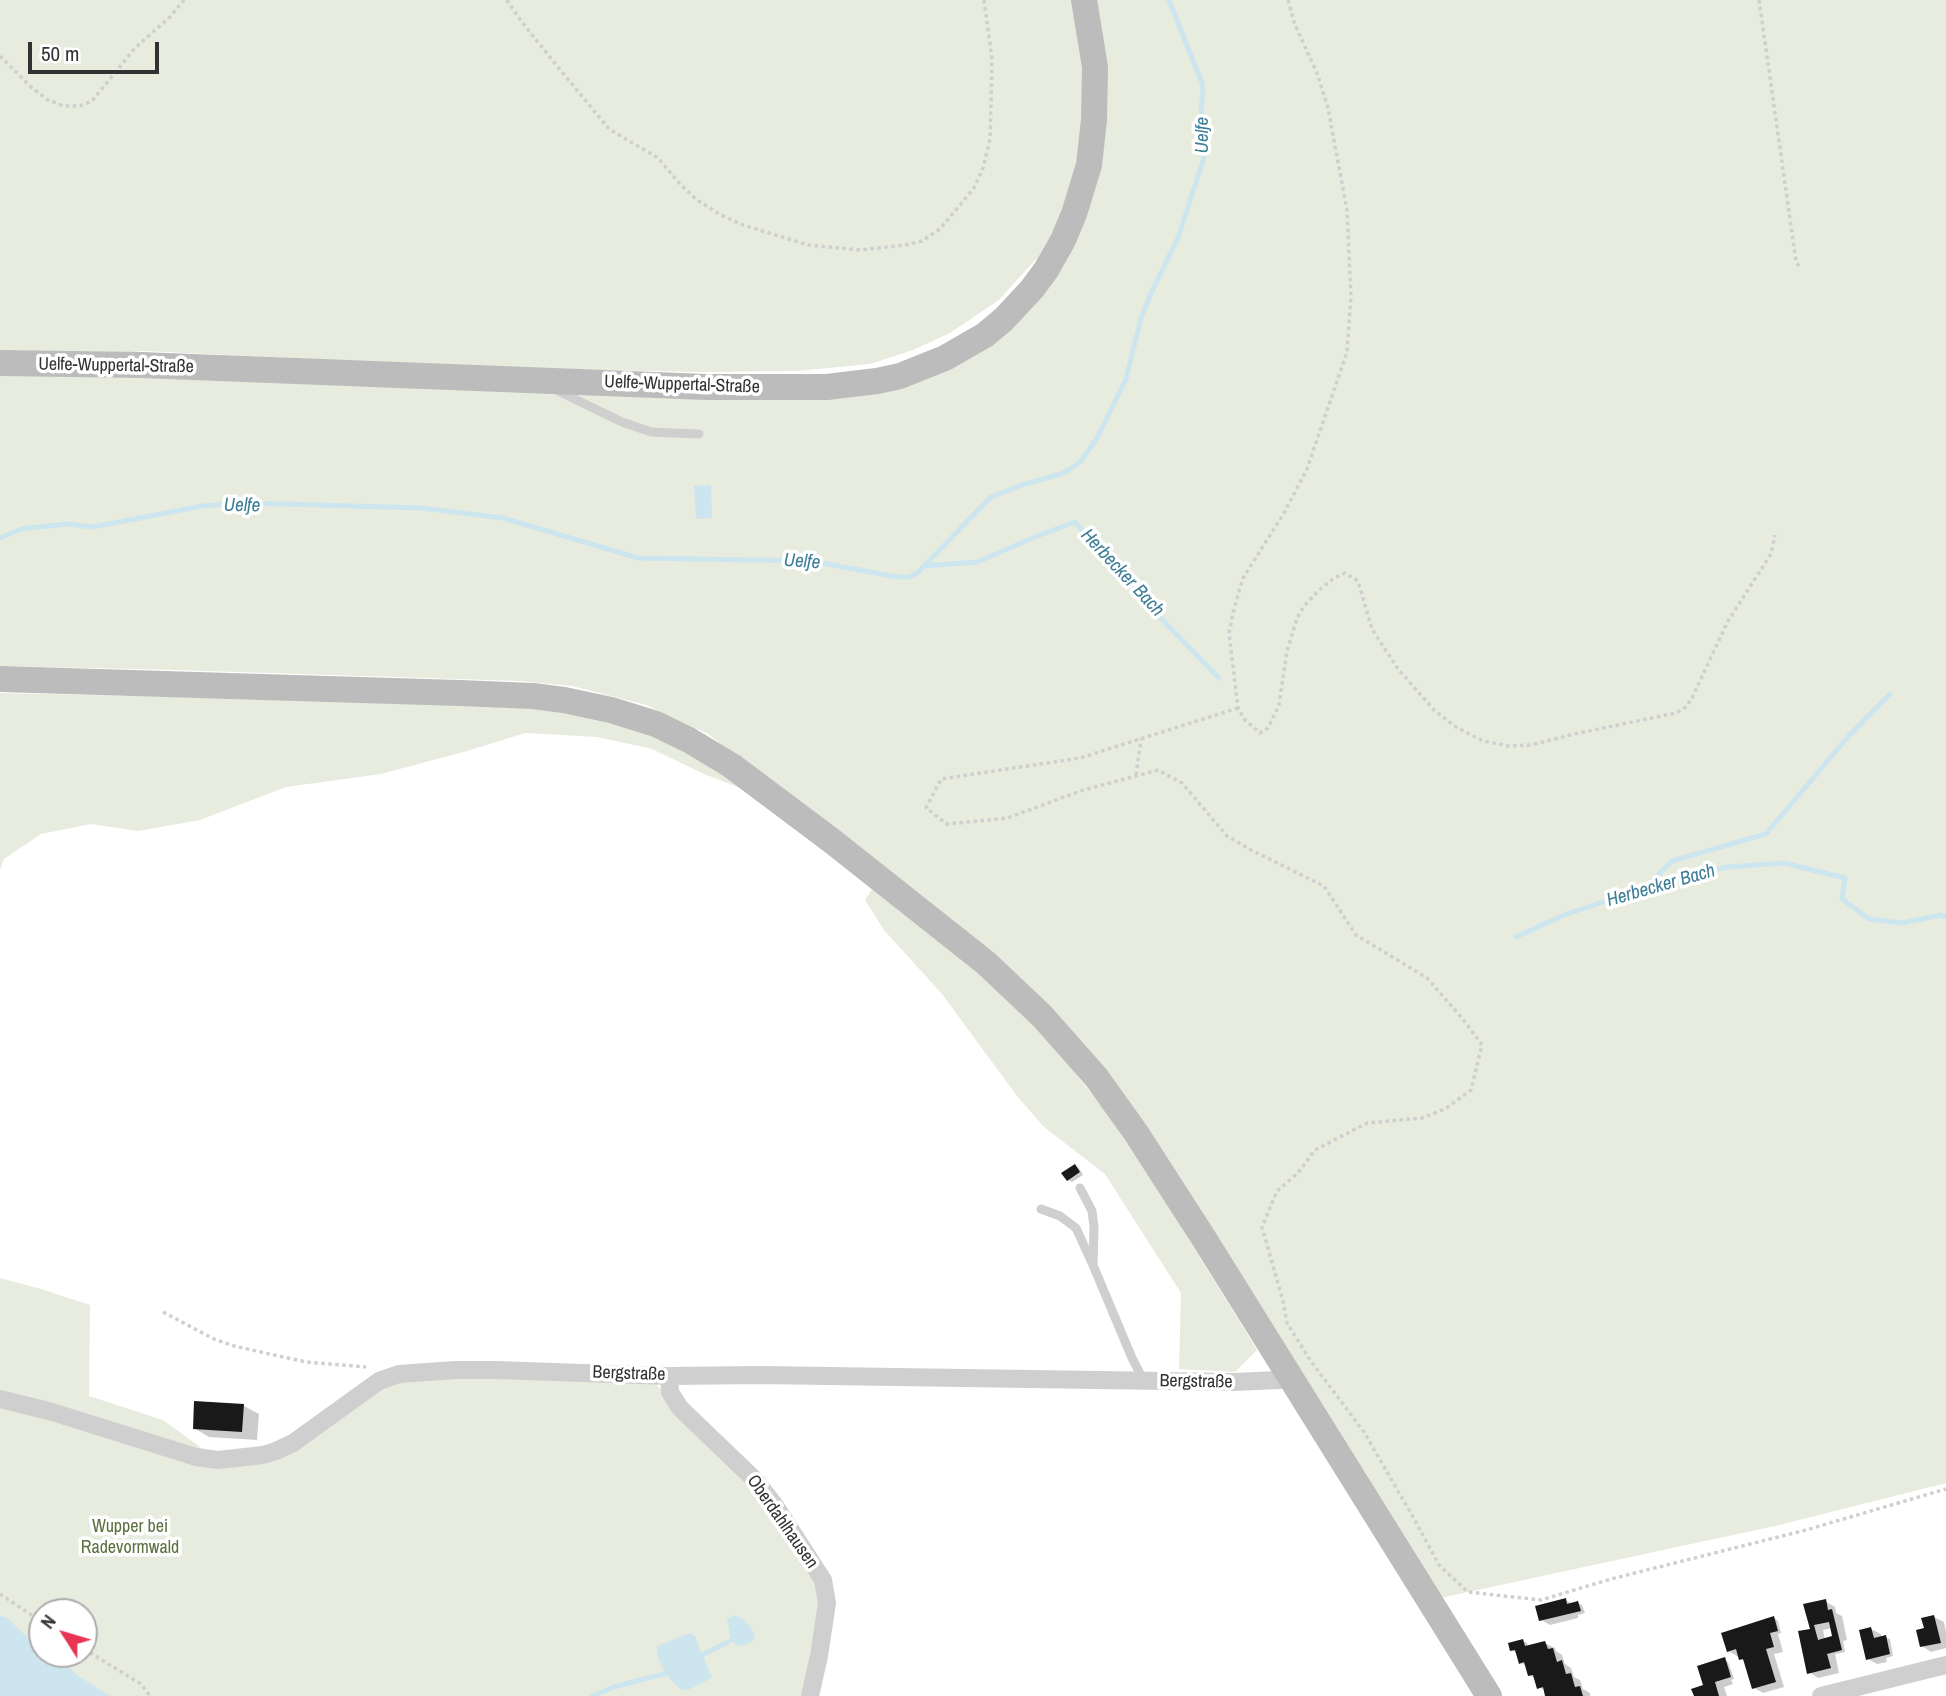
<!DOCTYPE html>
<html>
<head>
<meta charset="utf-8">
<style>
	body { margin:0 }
	#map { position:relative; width:1946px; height:1696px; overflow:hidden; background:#fff; font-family:"Archivo Narrow",sans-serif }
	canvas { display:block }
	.north { position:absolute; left:28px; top:1598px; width:70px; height:70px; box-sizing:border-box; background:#fff; border:2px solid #adadad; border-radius:50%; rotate:307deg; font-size:19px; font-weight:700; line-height:28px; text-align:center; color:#323232 }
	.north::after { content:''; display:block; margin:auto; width:24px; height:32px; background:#e83554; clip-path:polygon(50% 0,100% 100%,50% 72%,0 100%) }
	.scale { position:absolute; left:28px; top:42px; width:131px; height:32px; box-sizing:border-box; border:4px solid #323232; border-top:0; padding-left:9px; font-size:21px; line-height:24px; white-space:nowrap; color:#323232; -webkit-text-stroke:5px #fff; paint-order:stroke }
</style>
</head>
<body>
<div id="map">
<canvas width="1946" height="1696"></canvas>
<div class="north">N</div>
<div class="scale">50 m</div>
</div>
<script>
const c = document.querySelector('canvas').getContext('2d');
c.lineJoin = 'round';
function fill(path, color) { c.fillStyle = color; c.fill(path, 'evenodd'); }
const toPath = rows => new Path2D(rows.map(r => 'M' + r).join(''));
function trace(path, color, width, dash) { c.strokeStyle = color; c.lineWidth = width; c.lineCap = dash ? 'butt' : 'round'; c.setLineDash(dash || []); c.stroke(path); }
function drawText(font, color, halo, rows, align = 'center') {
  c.font = font + ' "Archivo Narrow",sans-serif'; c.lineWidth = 7; c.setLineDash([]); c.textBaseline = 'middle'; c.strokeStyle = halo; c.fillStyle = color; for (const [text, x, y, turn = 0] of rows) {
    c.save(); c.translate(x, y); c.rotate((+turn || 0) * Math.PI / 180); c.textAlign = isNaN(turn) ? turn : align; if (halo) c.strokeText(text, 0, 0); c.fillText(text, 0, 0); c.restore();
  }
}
fill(toPath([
	[0,0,1078,0,1083,26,1081,161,1065,209,1038,257,999,300,950,333,913,350,870,364,797,371,698,372,504,368,143,351,99,355,0,356],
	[1084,0,1946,0,1946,1483,1775,1526,1440,1598,1292,1361,994,953,708,734,646,705,572,686,519,681,174,670,0,666,0,363,851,385,1004,319,1082,188],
	[0,693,524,705,630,726,694,754,763,797,704,774,652,749,597,737,525,733,467,751,381,774,286,787,200,820,138,831,91,824,41,834,4,859,0,870],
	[873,888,962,958,1047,1036,1107,1114,1161,1194,1257,1350,1235,1372,1179,1369,1181,1293,1105,1174,1044,1127,1017,1096,942,994,884,930,865,900],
	[0,1278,41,1289,90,1305,89,1396,163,1420,218,1460,249,1458,401,1376,652,1378,671,1404,754,1483,822,1581,804,1696,0,1696],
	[42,1612,84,1612,84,1654,42,1654]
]), '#e7ecde');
fill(toPath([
	[711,485,712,518,696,519,694,486],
	[734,1615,742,1618,749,1625,755,1634,753,1641,748,1644,741,1646,735,1644,730,1636,727,1619],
	[0,1616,6,1617,33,1643,42,1649,42,1654,52,1654,55,1656,80,1677,110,1696,0,1696],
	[690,1633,695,1636,712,1678,690,1689,681,1690,670,1679,662,1667,657,1655,657,1646]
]), '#cde5ee');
fill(toPath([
	[1075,1166,1079,1168,1083,1175,1072,1182,1068,1180],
	[244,1406,259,1414,257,1440,209,1437,194,1428],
	[1565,1600,1573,1604,1578,1603,1582,1605,1585,1613,1578,1615,1578,1618,1550,1625,1541,1620],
	[1825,1601,1835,1607,1836,1613,1842,1616,1847,1640,1843,1641,1845,1652,1835,1654,1839,1673,1818,1678,1809,1672,1812,1630,1806,1606],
	[1832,1628,1837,1637,1825,1640,1823,1630],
	[1934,1617,1944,1622,1946,1632,1946,1648,1931,1652,1922,1646,1926,1630],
	[1774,1618,1778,1621,1781,1633,1778,1634,1783,1652,1774,1654,1784,1687,1763,1693,1754,1688,1746,1662,1729,1651],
	[1871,1629,1881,1634,1881,1638,1885,1637,1890,1639,1893,1656,1886,1658,1887,1662,1877,1664,1868,1659],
	[1523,1641,1527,1643,1528,1647,1545,1643,1555,1648,1556,1651,1562,1655,1565,1664,1571,1668,1574,1677,1580,1680,1583,1689,1590,1693,1590,1696,1547,1696,1546,1691,1539,1687,1536,1679,1530,1675,1527,1666,1521,1663,1516,1653,1512,1650],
	[1724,1659,1728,1662,1734,1679,1731,1680,1733,1684,1724,1687,1727,1696,1696,1696,1705,1686]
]), '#0003');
trace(toPath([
	[0,538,21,529,67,524,93,527,202,506,247,503,422,508,503,518,638,558,811,561,897,577,909,577,917,573,924,566,991,497,1022,485,1064,473,1080,462,1097,438,1126,379,1141,318,1152,291,1178,238,1204,158,1206,140,1201,107,1203,93,1202,83,1169,0],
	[924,566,977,562,1035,537,1075,522,1118,574,1219,678],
	[1648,885,1672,861,1766,834,1846,739,1890,694],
	[1516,937,1564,915,1681,876,1727,867,1784,863,1845,878,1842,899,1869,919,1902,923,1941,915,1946,917],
	[698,1657,736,1638],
	[592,1696,614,1687,671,1672]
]), '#cde5ee', 5);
fill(toPath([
	[1075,1164,1080,1172,1067,1181,1061,1173],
	[194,1401,244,1404,242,1432,193,1429],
	[1566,1598,1567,1604,1578,1601,1581,1611,1539,1621,1535,1606],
	[1826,1599,1828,1610,1832,1609,1842,1650,1827,1654,1831,1668,1807,1674,1798,1631,1810,1629,1803,1604],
	[1829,1622,1832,1636,1818,1640,1814,1625],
	[1934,1615,1941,1643,1920,1647,1916,1630,1924,1628,1921,1618],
	[1774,1616,1778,1631,1770,1633,1774,1647,1766,1649,1776,1682,1752,1689,1743,1659,1739,1660,1736,1649,1727,1652,1721,1633],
	[1871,1627,1874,1638,1886,1635,1890,1654,1866,1660,1859,1630],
	[1523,1639,1525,1646,1545,1641,1548,1649,1553,1648,1557,1662,1562,1660,1566,1674,1571,1673,1575,1687,1580,1686,1583,1696,1545,1696,1543,1687,1537,1689,1533,1675,1528,1676,1524,1662,1519,1664,1515,1650,1510,1651,1508,1643],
	[1725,1657,1731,1677,1715,1682,1719,1696,1694,1696,1691,1689,1703,1685,1697,1666]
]), '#191919');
trace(toPath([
	[507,0,521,21,562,72,609,129,658,158,680,184,697,200,721,215,743,225,808,245,860,250,905,245,922,241,940,229,974,188,983,168,990,139,991,105,992,59,984,0],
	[1288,0,1295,25,1317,73,1328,108,1347,210,1351,296,1347,352,1307,469,1284,513,1243,578,1234,609,1229,633,1238,708,1245,720,1260,733,1268,728,1279,705,1287,651,1297,618,1304,606,1319,590,1334,578,1345,573,1358,581,1372,629,1398,669,1434,710,1456,727,1483,741,1509,746,1531,745,1574,734,1676,713,1686,707,1692,698,1728,621,1771,554,1775,535],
	[1759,0,1796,261,1800,268],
	[0,56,31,87,48,100,64,106,80,106,92,101,135,48,170,17,184,0],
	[1238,708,1080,758,941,779,926,808,947,824,1008,818,1080,791,1158,770,1182,783,1227,836,1251,850,1324,886,1356,935,1427,978,1462,1018,1482,1045,1471,1090,1445,1109,1422,1118,1367,1123,1315,1150,1298,1173,1277,1191,1262,1227,1283,1301,1287,1323,1310,1360,1364,1432,1413,1517,1439,1565,1468,1592,1541,1600,1611,1579,1806,1530,1946,1489],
	[1136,775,1141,739],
	[163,1312,214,1339,234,1346,306,1362,366,1367],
	[0,1594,42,1622],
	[84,1649,141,1684,150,1696]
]), '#cfcfcf', 3.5, [3.5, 3.5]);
trace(toPath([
	[556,390,622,422,651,432,699,434],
	[1080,1188,1092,1211,1094,1227,1093,1265,1132,1358,1144,1381],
	[1041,1209,1060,1216,1076,1228,1092,1263]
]), '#cfcfcf', 9);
trace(toPath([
	[669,1376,670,1392,680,1408,756,1481,776,1507,823,1580,827,1603,819,1656,810,1696],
	[0,1399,49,1411,196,1457,218,1460,263,1455,276,1451,293,1443,379,1381,399,1374,455,1370,496,1370,669,1376,761,1375,1233,1382,1280,1380,1290,1377],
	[1821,1696,1946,1665]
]), '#cfcfcf', 18);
trace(toPath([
	[0,363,142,365,707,387,827,387,877,381,900,376,945,358,985,335,1004,319,1032,289,1046,270,1063,240,1074,214,1089,165,1094,120,1095,67,1084,0],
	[0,679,460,693,533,696,564,700,611,710,656,724,689,740,732,766,832,841,986,963,1042,1016,1096,1077,1136,1133,1203,1237,1489,1696]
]), '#bcbcbc', 26);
drawText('18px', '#323232', '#fff', [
	["Uelfe-Wuppertal-Straße",116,366,1],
	["Uelfe-Wuppertal-Straße",682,385,2],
	["Bergstraße",629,1374,2],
	["Bergstraße",1196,1382,1],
	["Oberdahlhausen",782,1522,55]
]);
drawText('18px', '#5a703e', '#fff', [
	["Wupper bei",130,1527],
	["Radevormwald",130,1548]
]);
drawText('italic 19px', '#3d7d97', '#fff', [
	["Uelfe",1203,135,-90],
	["Uelfe",242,506,1],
	["Uelfe",802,562,4],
	["Herbecker Bach",1122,573,47],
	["Herbecker Bach",1661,886,-16]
]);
</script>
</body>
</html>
